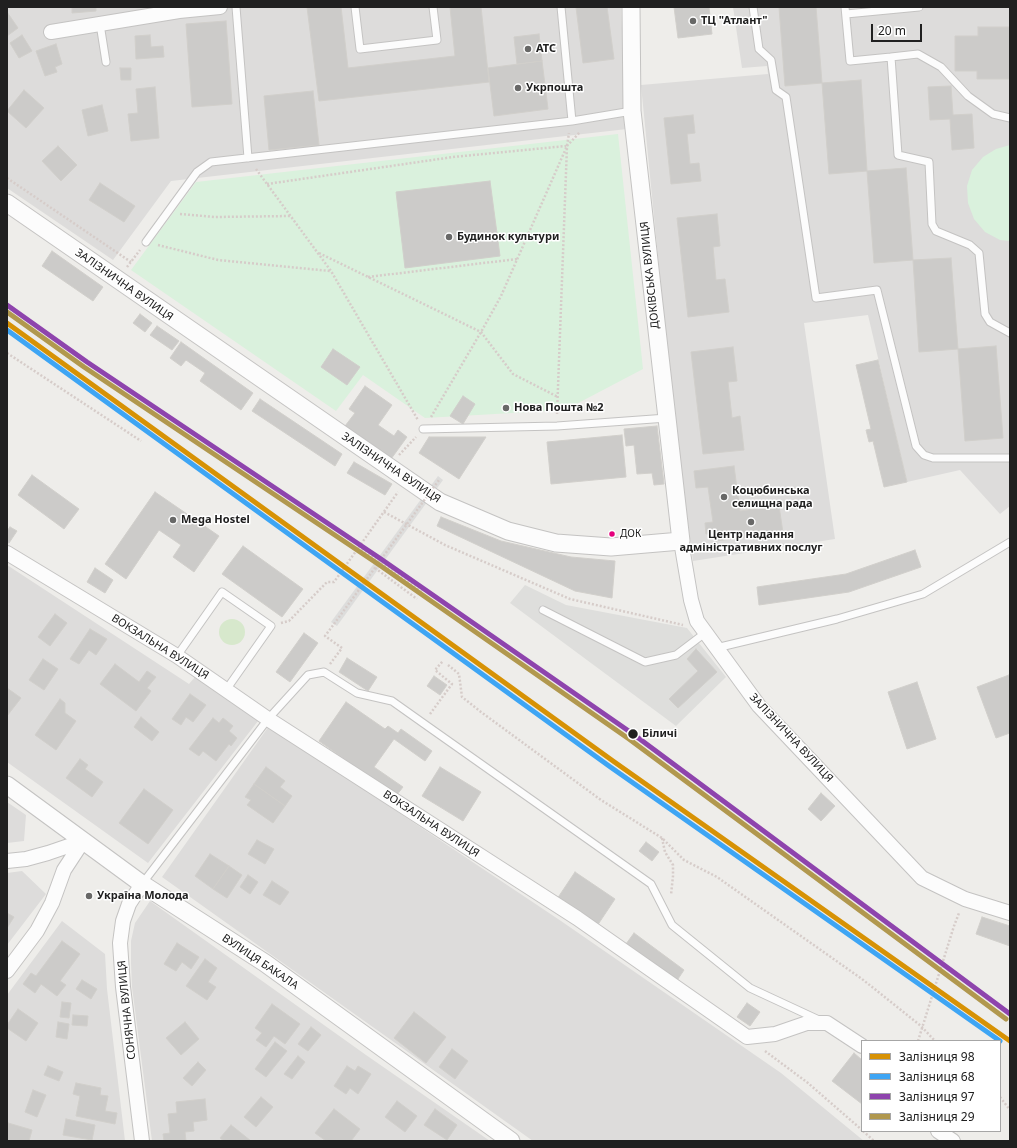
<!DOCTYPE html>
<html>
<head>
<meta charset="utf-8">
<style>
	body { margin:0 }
	#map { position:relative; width:1017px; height:1148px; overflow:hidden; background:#eeedea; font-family:"Noto Sans",sans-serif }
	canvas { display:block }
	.frame { position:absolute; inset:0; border:8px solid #202020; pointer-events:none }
	.legend { position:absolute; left:861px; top:1040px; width:140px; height:92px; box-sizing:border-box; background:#fff; border:1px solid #a6a6a6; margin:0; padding:5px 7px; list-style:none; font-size:12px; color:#202020 }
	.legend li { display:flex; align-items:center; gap:8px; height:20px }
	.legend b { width:20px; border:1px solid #a6a6a6 }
	.scale { position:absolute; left:871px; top:24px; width:51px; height:18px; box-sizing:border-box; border:2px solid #202020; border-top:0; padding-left:5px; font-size:12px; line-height:14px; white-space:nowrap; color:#202020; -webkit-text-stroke:3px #fff; paint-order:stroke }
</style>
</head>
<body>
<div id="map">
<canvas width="1017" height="1148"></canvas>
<div class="frame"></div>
<ul class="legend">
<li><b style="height:5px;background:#d79205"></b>Залізниця 98</li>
<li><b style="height:5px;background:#3ea5f4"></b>Залізниця 68</li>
<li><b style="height:5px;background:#8e44ad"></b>Залізниця 97</li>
<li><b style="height:5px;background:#b1984e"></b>Залізниця 29</li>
</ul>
<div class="scale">20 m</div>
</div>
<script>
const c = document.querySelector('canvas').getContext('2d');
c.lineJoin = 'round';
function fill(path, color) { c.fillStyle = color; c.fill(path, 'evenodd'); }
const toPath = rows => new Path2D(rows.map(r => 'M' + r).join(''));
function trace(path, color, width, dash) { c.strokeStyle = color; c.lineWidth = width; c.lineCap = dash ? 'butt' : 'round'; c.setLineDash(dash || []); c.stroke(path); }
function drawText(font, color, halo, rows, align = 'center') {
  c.font = font + ' "Noto Sans",sans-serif'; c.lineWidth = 3; c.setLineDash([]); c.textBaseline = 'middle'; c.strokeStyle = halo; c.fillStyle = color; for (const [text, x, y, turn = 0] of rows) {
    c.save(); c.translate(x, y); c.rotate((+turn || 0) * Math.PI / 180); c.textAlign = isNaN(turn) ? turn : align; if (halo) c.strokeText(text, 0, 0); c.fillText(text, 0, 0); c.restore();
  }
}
fill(toPath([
	[7,7,621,7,627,129,171,181,113,260,7,188],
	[733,7,1010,7,1010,506,1000,514,960,470,907,482,868,315,804,323,835,539,693,561,674,418,641,85,768,74,767,66,742,68],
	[7,565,189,684,195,677,258,721,148,863,7,762],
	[269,726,561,921,781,1073,864,1141,533,1141,162,877],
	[7,802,26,815,24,841,7,843],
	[22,871,46,894,7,945,7,873],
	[150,901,366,1055,490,1141,152,1141,132,987,131,963,131,941,135,923],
	[62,921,105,954,107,989,125,1141,7,1141,7,995]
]), '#dddcdb');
fill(toPath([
	'219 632a13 13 0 1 1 26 0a13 13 0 1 1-26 0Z'
]), '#d7e8cc');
fill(toPath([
	[618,134,643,369,565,410,425,418,363,375,336,411,131,270,196,182],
	[1010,145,1010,241,1000,240,985,232,974,219,968,203,967,186,972,170,983,157,996,149]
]), '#daf1dd');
fill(toPath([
	[525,585,566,605,687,628,726,677,676,726,510,603]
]), '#dededc');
fill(toPath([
	[438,476,443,480,337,626,331,622]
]), '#dddddc');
const building = toPath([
	[72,7,96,7,96,11,72,13,72,7],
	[307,7,341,7,348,68,455,56,450,7,481,7,489,82,319,101,307,7],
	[576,7,607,7,614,59,583,63,576,7],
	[674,7,709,7,712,34,678,38,674,7],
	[779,7,816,7,822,83,785,86,779,7],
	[7,12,18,28,7,36,7,12],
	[226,21,232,104,192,107,186,24,226,21],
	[978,27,1010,27,1010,79,977,79,977,71,955,71,955,36,978,36,978,27],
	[539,34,542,61,517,64,514,37,539,34],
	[22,35,32,51,19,58,10,43,22,35],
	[150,35,151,47,163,46,164,57,136,59,135,36,150,35],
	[56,44,62,64,55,67,57,72,45,76,36,51,56,44],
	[542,61,548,109,494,116,488,68,542,61],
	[120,68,131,68,131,80,121,80,120,68],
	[861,80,867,171,829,174,822,83,861,80],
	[951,86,953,115,972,114,974,148,952,150,950,119,930,120,928,87,951,86],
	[155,87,159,138,131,141,128,114,138,113,136,89,155,87],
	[24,90,44,108,26,128,7,111,24,90],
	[313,91,319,145,269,150,264,96,313,91],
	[102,105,108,131,88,136,82,110,102,105],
	[693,115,695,133,687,134,690,164,699,163,701,181,671,184,664,118,693,115],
	[58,146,77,165,61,181,42,161,58,146],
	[906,168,913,260,874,263,867,171,906,168],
	[490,181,500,256,405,268,396,192,490,181],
	[100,183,135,206,124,222,89,200,100,183],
	[717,214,720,246,713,247,716,280,725,279,729,312,688,317,677,218,717,214],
	[52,251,103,287,93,301,42,266,52,251],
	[951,258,958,349,919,352,913,260,951,258],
	[140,314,152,323,145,332,133,323,140,314],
	[157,326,179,341,172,350,150,335,157,326],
	[181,342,253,393,241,410,200,381,205,373,186,360,181,366,170,358,181,342],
	[996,346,1003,438,965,441,958,349,996,346],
	[733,347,737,381,728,382,732,418,740,416,744,450,703,454,691,352,733,347],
	[333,349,360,367,347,385,321,367,333,349],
	[878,360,907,482,884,487,873,441,869,442,866,430,871,429,856,365,878,360],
	[365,386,392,405,378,425,394,436,398,430,407,437,391,459,345,426,355,413,349,409,365,386],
	[463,396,475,404,463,424,450,416,463,396],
	[260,399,342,454,335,466,252,411,260,399],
	[657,426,664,484,654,485,652,473,637,474,634,445,626,446,624,429,657,426],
	[622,435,626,477,551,484,547,442,622,435],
	[429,437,486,437,459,479,419,453,429,437],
	[354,462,392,484,385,495,347,473,354,462],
	[734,466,740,511,779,506,783,533,715,541,714,534,706,534,705,523,713,522,708,487,696,488,694,471,734,466],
	[32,475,79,509,64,529,18,495,32,475],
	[155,492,219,536,194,572,173,557,181,545,159,530,126,579,105,564,155,492],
	[441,517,501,541,571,557,615,561,612,598,575,591,437,526,441,517],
	[10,527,17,531,9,543,7,542,7,531,10,527],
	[243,546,303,589,282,617,222,574,243,546],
	[915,550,921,567,849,592,759,605,757,587,846,574,915,550],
	[95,568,113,580,105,593,87,582,95,568],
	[55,614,67,623,50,646,38,637,55,614],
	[90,629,107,639,96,655,89,650,79,664,70,659,90,629],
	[304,633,318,643,290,682,276,672,304,633],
	[696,649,717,672,678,708,669,699,698,671,687,659,696,649],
	[347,658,377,677,368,691,339,672,347,658],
	[43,659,58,669,44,690,29,680,43,659],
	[115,664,139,682,147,671,156,677,147,688,151,691,136,711,100,684,115,664],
	[1009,675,1010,679,1010,733,996,738,977,687,1009,675],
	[434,676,447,685,440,695,427,686,434,676],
	[917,682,936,739,907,749,888,692,917,682],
	[7,688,21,698,7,716,7,688],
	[190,694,206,705,193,722,186,717,181,725,172,719,190,694],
	[60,699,65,703,65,713,76,721,56,750,35,735,60,699],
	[346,702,385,729,388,726,398,733,401,729,432,751,425,761,394,739,374,767,403,787,396,796,319,741,346,702],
	[141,717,159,732,152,741,134,727,141,717],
	[213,718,219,723,223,718,233,726,229,731,237,738,231,746,229,744,216,761,203,751,199,756,189,749,213,718],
	[80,759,88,765,85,769,103,782,92,797,66,778,80,759],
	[266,767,285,781,280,787,292,796,285,806,254,784,266,767],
	[440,767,481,792,463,821,422,796,440,767],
	[254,784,285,806,273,823,247,805,251,800,245,797,254,784],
	[144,789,173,810,148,844,119,823,144,789],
	[821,793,835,806,821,821,808,809,821,793],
	[257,840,274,849,265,864,248,854,257,840],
	[646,842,659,852,652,861,639,851,646,842],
	[210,854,229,866,213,889,195,876,210,854],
	[229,866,242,875,227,898,213,889,229,866],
	[575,872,615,899,597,926,557,899,575,872],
	[248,875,258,882,250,894,240,887,248,875],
	[272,881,289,892,280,905,263,895,272,881],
	[7,913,14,917,7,928,7,913],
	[982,917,1010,926,1010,946,976,934,982,917],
	[634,933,684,970,676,982,626,944,634,933],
	[62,941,80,954,60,981,66,985,57,996,41,984,35,993,23,984,31,973,36,976,62,941],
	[177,943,199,957,191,969,182,962,176,971,164,964,177,943],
	[205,959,217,968,208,982,216,987,207,1000,186,986,205,959],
	[82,980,97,989,91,999,76,989,82,980],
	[62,1002,71,1003,69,1018,60,1017,62,1002],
	[747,1003,760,1012,750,1026,737,1017,747,1003],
	[272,1004,300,1024,285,1044,274,1036,266,1047,256,1040,262,1033,255,1028,272,1004],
	[18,1009,38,1023,26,1041,7,1028,7,1025,18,1009],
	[414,1012,446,1037,426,1063,394,1038,414,1012],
	[73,1015,88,1016,87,1026,72,1025,73,1015],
	[58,1022,69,1024,67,1039,56,1037,58,1022],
	[185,1022,199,1039,181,1055,166,1038,185,1022],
	[311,1027,321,1035,308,1051,298,1044,311,1027],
	[275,1042,287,1051,266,1077,255,1069,275,1042],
	[452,1049,468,1061,455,1079,439,1067,452,1049],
	[854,1053,862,1060,862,1104,832,1081,854,1053],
	[298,1056,305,1062,292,1079,284,1074,298,1056],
	[198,1062,206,1070,192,1086,183,1078,198,1062],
	[48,1066,63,1072,59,1081,44,1075,48,1066],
	[347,1066,355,1071,358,1066,371,1074,358,1094,350,1088,346,1094,334,1086,347,1066],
	[76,1083,101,1088,100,1095,108,1096,105,1111,117,1113,115,1124,76,1116,80,1096,73,1094,76,1083],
	[33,1090,46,1095,37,1117,25,1112,33,1090],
	[261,1097,273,1107,256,1127,244,1117,261,1097],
	[205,1099,207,1120,193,1122,194,1131,185,1132,186,1141,164,1141,163,1134,170,1133,168,1114,177,1113,176,1102,205,1099],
	[397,1101,417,1116,405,1132,385,1117,397,1101],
	[334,1109,360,1129,351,1141,326,1141,315,1133,334,1109],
	[435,1109,457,1125,447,1140,424,1125,435,1109],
	[66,1119,95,1125,92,1140,63,1135,66,1119],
	[8,1123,32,1130,29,1141,7,1141,8,1123],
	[231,1125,251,1141,224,1141,220,1138,231,1125]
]);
fill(building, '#cccbc9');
trace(building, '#d1cfcb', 1);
const service = toPath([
	[236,7,248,158],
	[355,7,360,49,437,40,433,7],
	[561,7,572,121],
	[753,7,759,49,771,60,776,90,786,97,816,298,877,290,916,446,924,455,933,458,1010,458],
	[845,7,850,61,891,57,898,155,929,162,932,224,936,231,970,245,979,253,985,314,990,322,1010,333],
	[846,14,919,7],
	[100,24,106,62],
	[891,57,918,54,941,67,968,96,993,114,1010,118],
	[146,242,197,172,211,162,572,121,632,111],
	[423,429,557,426,667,418],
	[543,610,645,662,676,655,705,633],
	[716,648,837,619,923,594,1010,542],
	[177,656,222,592,271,626,226,690],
	[142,884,268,719,308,675,324,672,357,693,392,701,423,723,651,884,672,925,750,988,819,1020]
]);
const minor = toPath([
	[51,32,179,11,220,7],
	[681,541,691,600,697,621,759,706,922,878,965,899,1010,913],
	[7,553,177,656,268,719,577,918,747,1037,775,1034,807,1023,827,1023,862,1046],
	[7,861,26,859,48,853,83,841],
	[142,884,129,904,123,921,120,943,123,987,142,1141],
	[7,971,37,931,52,903,64,870,83,841],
	[938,1131,953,1141]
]);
const tertiary = toPath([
	[7,203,440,502,508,531,556,543,611,547,681,541,632,111,631,7],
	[7,785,142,884,265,963,511,1141]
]);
trace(service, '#c4c3c2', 9);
trace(minor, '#c4c3c2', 16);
trace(tertiary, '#c4c3c2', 19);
trace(toPath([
	[256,169,331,271,418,420],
	[7,178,131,262],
	[267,184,453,157,566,146],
	[180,214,215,217,291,216],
	[158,245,218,260,330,271],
	[319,253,481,332,513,374,558,397],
	[127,267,140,250],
	[368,277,517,259],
	[7,353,141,441],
	[557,414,567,146,580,132],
	[431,417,481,332,501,296,567,146,569,133],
	[399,455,416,437],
	[384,512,445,545,570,599,683,625],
	[358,547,422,592],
	[375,568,417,599],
	[281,623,289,621,327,582,334,582,398,492],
	[330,664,342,648,325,636,334,624],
	[448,665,459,674,462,697,481,712,601,800,662,838,684,860,717,877,862,979,921,1026,935,1041],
	[430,714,452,684,435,670,443,661],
	[662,838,665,852,673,865,673,876,671,895],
	[918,1041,954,926,959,913],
	[765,1051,808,1083,862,1130],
	[1000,1097,1010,1110],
	[863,1131,874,1141]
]), '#d6ccc9', 2.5, [2, 2]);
trace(service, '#fcfcfc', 7);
trace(minor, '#fcfcfc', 14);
trace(tertiary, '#fcfcfc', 17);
trace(toPath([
	[334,624,439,480]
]), '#d6ccc9', 2.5, [2, 2]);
trace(toPath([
	[7,323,613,761,1010,1041]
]), '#d79205', 5);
trace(toPath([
	[7,330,609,766,1000,1041]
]), '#3ea5f4', 5);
trace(toPath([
	[7,305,87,362,381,559,633,734,1010,1014]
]), '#8e44ad', 5);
trace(toPath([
	[7,312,84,367,378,564,629,739,1006,1019]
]), '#b1984e', 5);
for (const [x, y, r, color] of [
	[693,21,4,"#686867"],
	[528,49,4,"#686867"],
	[518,88,4,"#686867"],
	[449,237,4,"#686867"],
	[506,408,4,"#686867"],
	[724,497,4,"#686867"],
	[173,520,4,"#686867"],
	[751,522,4,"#686867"],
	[612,534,3.5,"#e5007d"],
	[633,734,5.5,"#202020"],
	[89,896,4,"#686867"]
]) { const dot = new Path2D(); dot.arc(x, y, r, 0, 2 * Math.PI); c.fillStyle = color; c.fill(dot); trace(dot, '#fff', 1.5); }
drawText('10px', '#202020', '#fff', [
	["ДОК",620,534]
], 'left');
drawText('bold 11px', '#202020', '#fff', [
	["ТЦ \"Атлант\"",701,21],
	["АТС",536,49],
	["Укрпошта",526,88],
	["Будинок культури",457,237],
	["Нова Пошта №2",514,408],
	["Коцюбинська",732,491],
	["селищна рада",732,504],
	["Mega Hostel",181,520],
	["Центр надання",751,535,"center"],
	["адміністративних послуг",751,548,"center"],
	["Україна Молода",97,896]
], 'left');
drawText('11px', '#202020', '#fff', [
	["ДОКІВСЬКА ВУЛИЦЯ",650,275,-96],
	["ЗАЛІЗНИЧНА ВУЛИЦЯ",124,285,35],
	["ЗАЛІЗНИЧНА ВУЛИЦЯ",391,468,34],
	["ВОКЗАЛЬНА ВУЛИЦЯ",160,647,32],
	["ЗАЛІЗНИЧНА ВУЛИЦЯ",791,738,47],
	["ВОКЗАЛЬНА ВУЛИЦЯ",431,824,33],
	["ВУЛИЦЯ БАКАЛА",260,962,34],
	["СОНЯЧНА ВУЛИЦЯ",127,1010,-96]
]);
drawText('bold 11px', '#202020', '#fff', [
	["Біличі",642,734]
], 'left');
</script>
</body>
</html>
